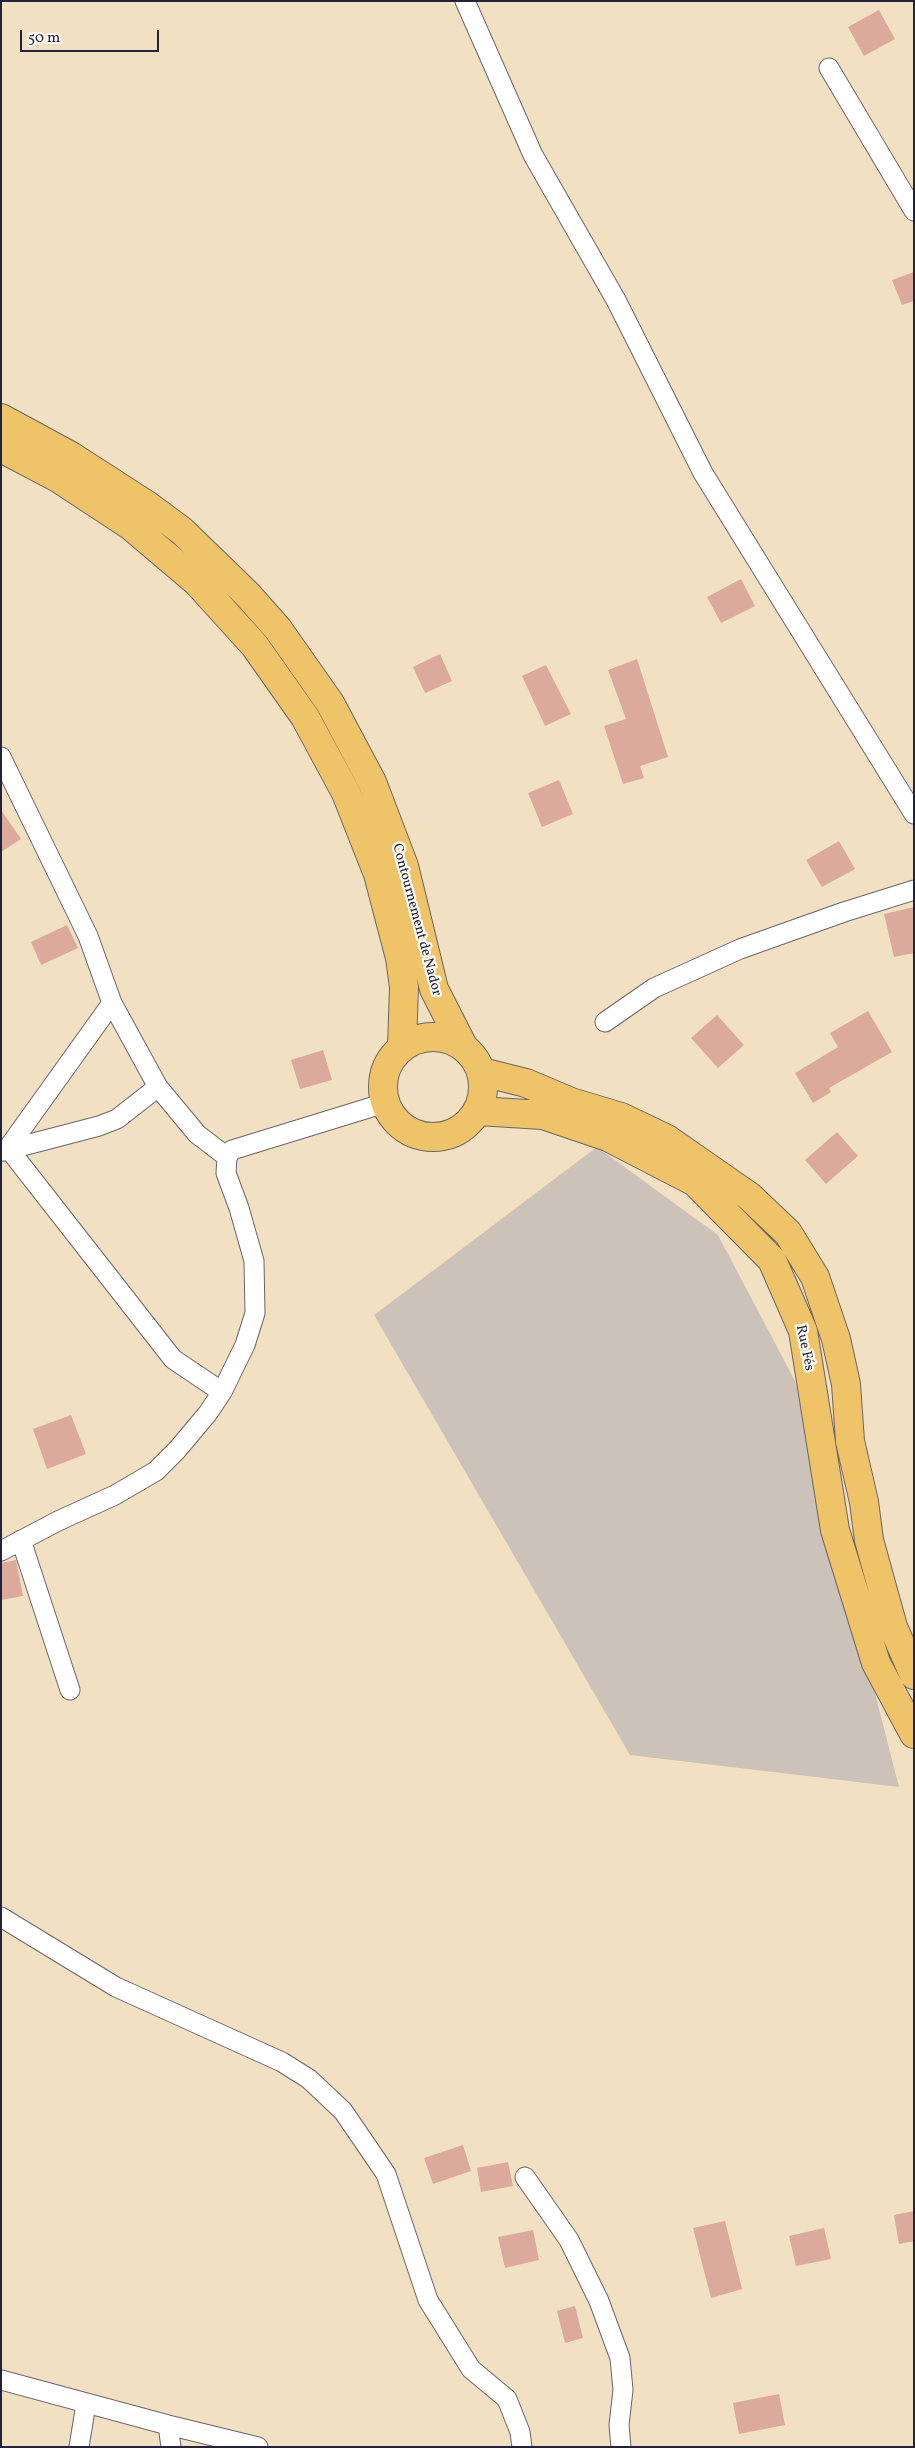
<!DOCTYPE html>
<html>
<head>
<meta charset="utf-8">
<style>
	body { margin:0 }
	#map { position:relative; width:915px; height:2448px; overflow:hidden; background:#f2e0c2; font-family:Vollkorn,serif }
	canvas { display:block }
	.frame { position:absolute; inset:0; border:2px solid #22223b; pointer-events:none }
	.scale { position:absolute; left:20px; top:30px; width:139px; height:22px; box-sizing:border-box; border:2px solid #22223b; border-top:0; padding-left:6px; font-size:15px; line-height:18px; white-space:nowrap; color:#22223b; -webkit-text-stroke:4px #fdfcf7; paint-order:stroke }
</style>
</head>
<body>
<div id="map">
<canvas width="915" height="2448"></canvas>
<div class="frame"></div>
<div class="scale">50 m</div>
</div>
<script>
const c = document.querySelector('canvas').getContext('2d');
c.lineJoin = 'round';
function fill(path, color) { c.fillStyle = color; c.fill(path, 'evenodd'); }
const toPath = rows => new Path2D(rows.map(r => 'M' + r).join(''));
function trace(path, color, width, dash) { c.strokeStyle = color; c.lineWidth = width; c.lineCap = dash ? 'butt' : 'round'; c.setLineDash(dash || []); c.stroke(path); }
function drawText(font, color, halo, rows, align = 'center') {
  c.font = font + ' Vollkorn,serif'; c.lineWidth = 4.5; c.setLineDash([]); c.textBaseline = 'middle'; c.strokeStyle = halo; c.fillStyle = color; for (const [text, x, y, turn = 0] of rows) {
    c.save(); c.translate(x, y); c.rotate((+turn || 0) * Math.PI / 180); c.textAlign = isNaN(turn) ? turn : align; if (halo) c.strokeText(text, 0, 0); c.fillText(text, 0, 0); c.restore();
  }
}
fill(toPath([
	[597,1147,718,1235,795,1381,899,1787,630,1755,374,1315]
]), '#cdc2b9');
fill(toPath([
	[879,10,895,39,864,56,848,27],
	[914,272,914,301,902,305,892,280],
	[741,579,755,606,721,623,707,597],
	[440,654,452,681,425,693,413,667],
	[637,659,668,757,640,766,644,778,623,784,604,726,626,719,608,670],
	[546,665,571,714,545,726,522,676],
	[559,780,573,814,542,827,528,793],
	[1,810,21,839,1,852],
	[839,841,855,869,822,887,806,860],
	[914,907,914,953,894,957,884,914],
	[67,925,78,948,41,965,31,942],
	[868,1011,892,1052,829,1088,831,1092,813,1103,795,1073,838,1047,830,1033],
	[717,1015,744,1045,718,1068,691,1038],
	[323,1050,332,1080,300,1089,291,1060],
	[837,1132,858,1156,826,1184,805,1160],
	[71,1415,86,1454,47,1469,33,1429],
	[16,1560,23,1596,1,1600,1,1563],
	[463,2145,471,2171,433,2184,424,2158],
	[508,2162,513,2186,481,2192,477,2168],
	[914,2211,914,2241,899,2244,894,2215],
	[725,2221,742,2289,711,2298,693,2228],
	[824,2228,831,2259,796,2266,789,2236],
	[533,2230,539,2260,505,2268,498,2237],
	[575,2306,583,2338,565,2343,557,2311],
	[779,2394,785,2425,739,2434,733,2403]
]), '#dbaa9d');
const street = toPath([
	[465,1,533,155,616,300,703,473,914,814],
	[829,68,914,211],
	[1,757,88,936,112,1003,158,1087,197,1134,227,1157],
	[112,1003,8,1148,173,1359,222,1392],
	[605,1022,654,988,740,949,844,912,914,890],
	[3,1151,99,1126,117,1119,158,1087],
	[21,1540,70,1690],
	[1,1551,58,1521,115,1495,156,1471,177,1450,208,1413,222,1392,245,1345,255,1313,254,1261,239,1208,226,1173,227,1157,232,1150,385,1103],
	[1,1917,116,1987,282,2062,309,2079,343,2111,386,2174,428,2300,471,2369,507,2399,520,2432,522,2447],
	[525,2177,569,2240,599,2301,620,2358,623,2390,619,2425,621,2447],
	[1,2380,168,2425,258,2447],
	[168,2425,171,2447],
	[79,2447,86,2404]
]);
const highway = toPath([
	[1,418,71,456,147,505,182,531,247,594,278,629,330,703,372,782,404,866,434,989,463,1046],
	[1,448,58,478,131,526,197,582,255,646,305,717,346,793,378,874,400,958,404,987,402,1047],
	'383 1087a50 50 0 1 1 100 0a50 50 0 1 1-100 0Z',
	[482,1072,526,1083,571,1102,621,1117,667,1139,749,1196,788,1233,815,1277,836,1339,846,1384,850,1441,864,1502,869,1540,893,1627,914,1675],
	[478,1111,543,1115,608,1137,695,1182,772,1260,803,1331,835,1530,876,1663,914,1734]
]);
trace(street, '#6b646a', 21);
trace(highway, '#6b646a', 30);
trace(street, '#fff', 19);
trace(highway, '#efc469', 28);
drawText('14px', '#22223b', '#fdfcf7', [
	["Contournement de Nador",416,920,75],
	["Rue Fés",804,1348,78]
]);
</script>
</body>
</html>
